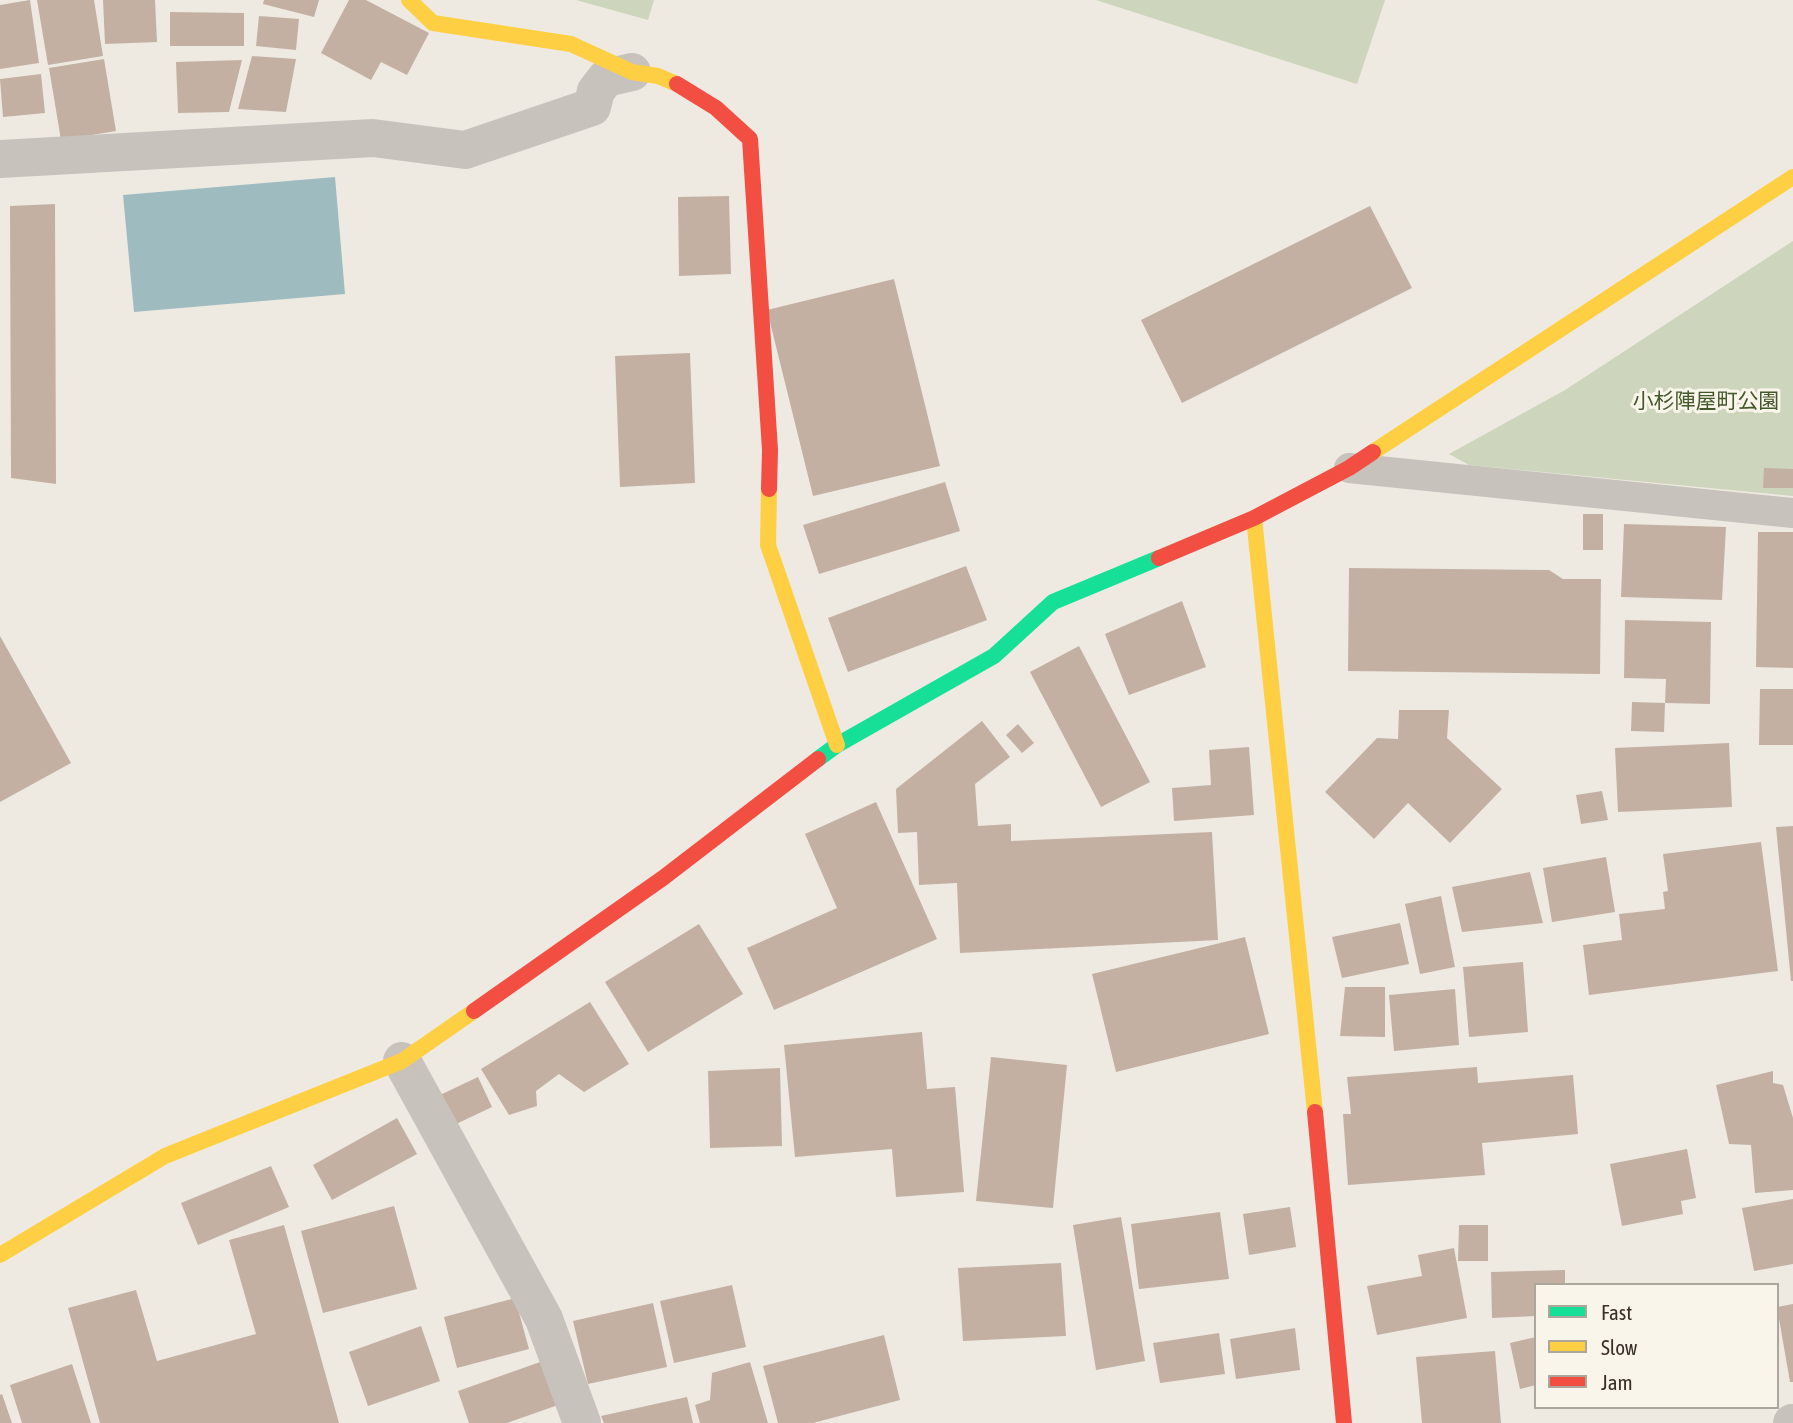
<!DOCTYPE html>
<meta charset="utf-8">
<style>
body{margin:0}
#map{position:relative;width:1793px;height:1423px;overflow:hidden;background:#eeeae2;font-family:"Asap Condensed",sans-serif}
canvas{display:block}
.legend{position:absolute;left:1534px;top:1283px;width:245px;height:126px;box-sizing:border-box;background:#faf5ea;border:2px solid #ada69d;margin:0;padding:9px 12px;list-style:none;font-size:21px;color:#392f29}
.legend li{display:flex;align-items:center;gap:14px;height:35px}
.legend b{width:35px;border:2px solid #ada69d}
</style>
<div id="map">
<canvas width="1793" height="1423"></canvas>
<ul class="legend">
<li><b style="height:9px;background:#16e098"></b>Fast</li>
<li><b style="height:9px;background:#ffcf43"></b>Slow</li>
<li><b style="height:9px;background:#f24e42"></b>Jam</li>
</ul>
</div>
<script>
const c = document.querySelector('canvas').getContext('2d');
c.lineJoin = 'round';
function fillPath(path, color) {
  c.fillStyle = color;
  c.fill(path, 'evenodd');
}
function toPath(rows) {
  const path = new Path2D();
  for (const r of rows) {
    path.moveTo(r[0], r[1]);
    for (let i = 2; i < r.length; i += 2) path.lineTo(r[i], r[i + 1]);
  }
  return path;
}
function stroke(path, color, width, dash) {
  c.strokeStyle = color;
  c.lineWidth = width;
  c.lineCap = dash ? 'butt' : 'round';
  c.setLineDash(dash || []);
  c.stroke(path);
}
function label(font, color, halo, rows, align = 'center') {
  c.font = font + ' "Asap Condensed","Noto Sans JP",sans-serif';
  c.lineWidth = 6;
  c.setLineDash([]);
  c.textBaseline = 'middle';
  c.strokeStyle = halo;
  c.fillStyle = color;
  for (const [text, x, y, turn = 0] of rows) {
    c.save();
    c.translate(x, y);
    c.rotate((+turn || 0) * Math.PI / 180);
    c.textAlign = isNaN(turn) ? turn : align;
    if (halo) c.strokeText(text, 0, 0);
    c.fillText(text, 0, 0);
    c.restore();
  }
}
fillPath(toPath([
 [576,0,654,0,648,20],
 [1096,0,1385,0,1357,84],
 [1793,241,1793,496,1469,465,1449,454,1565,390]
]), '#cdd5bc');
fillPath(toPath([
 [335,177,345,294,134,312,123,195]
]), '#9ebcc0');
fillPath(toPath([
 [30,0,39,63,0,69,0,5],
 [37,0,94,0,103,56,48,65],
 [103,0,155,0,157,42,105,44],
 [264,0,319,0,314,17,263,4],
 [349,0,366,0,429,33,407,75,381,62,371,80,321,53],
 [170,12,244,13,244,46,170,46],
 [259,16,299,19,296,50,256,46],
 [252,56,296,59,286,112,238,109],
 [104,59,116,131,61,140,49,68],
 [242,60,229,112,178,113,176,62],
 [41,74,45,113,3,117,0,79],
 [729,196,731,274,679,276,678,197],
 [55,204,56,484,11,478,10,206],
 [1370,206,1412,288,1182,403,1141,320],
 [894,279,940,466,813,496,767,310],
 [690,353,695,483,620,487,615,356],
 [1764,468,1793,469,1793,488,1763,488],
 [945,482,960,531,819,574,803,525],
 [1583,514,1603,514,1603,550,1583,550],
 [1624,524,1726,527,1722,600,1621,597],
 [1758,532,1793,532,1793,668,1756,667],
 [966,566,987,620,848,672,828,618],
 [1349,568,1549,570,1563,579,1601,579,1600,674,1348,671],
 [1182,601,1206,667,1129,695,1105,634],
 [1625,620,1711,622,1710,704,1665,703,1664,732,1631,731,1632,702,1665,703,1666,679,1624,678],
 [0,636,71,763,0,802],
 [1079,646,1150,782,1101,807,1030,672],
 [1760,689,1793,689,1793,745,1759,745],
 [1399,710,1449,710,1447,738,1502,789,1450,843,1408,803,1374,839,1325,792,1377,738,1398,739],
 [982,721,1010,757,975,784,978,826,1011,824,1011,841,1212,832,1218,940,960,953,957,883,919,885,917,832,898,833,896,789],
 [1018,724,1034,743,1022,753,1006,735],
 [1729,743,1732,807,1618,812,1615,748],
 [1249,747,1254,815,1174,821,1172,788,1211,785,1209,750],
 [1602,791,1608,820,1581,824,1576,795],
 [876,802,937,939,774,1010,747,948,837,908,805,834],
 [1793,826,1793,981,1791,981,1776,827],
 [1761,842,1778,971,1589,995,1583,945,1622,940,1619,914,1665,909,1663,892,1668,891,1663,854],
 [1606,857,1615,912,1552,922,1543,868],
 [1530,872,1543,923,1462,932,1452,887],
 [1441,896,1455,967,1420,974,1405,904],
 [1400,923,1409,964,1342,978,1332,937],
 [699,924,743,994,648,1052,605,982],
 [1245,937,1269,1034,1116,1072,1092,974],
 [1523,962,1528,1032,1469,1037,1463,967],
 [1345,987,1385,987,1385,1037,1340,1036],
 [1455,989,1459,1045,1394,1051,1389,995],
 [590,1002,629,1064,584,1092,559,1074,536,1091,537,1106,509,1115,481,1069],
 [922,1032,927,1089,955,1087,964,1192,896,1197,892,1149,795,1157,784,1045],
 [991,1057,1067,1065,1053,1208,976,1201],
 [1477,1067,1478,1083,1573,1075,1578,1134,1482,1143,1485,1175,1348,1185,1343,1114,1351,1114,1347,1077],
 [780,1068,782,1146,710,1148,708,1071],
 [1773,1071,1773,1083,1783,1085,1793,1118,1793,1190,1755,1193,1751,1145,1729,1144,1716,1085],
 [478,1077,492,1107,454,1125,440,1095],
 [397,1118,417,1154,332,1200,313,1165],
 [1687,1149,1696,1198,1681,1201,1683,1214,1622,1226,1610,1164],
 [271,1166,289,1207,198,1245,181,1203],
 [1793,1199,1793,1264,1754,1271,1742,1208],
 [394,1206,417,1289,323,1313,301,1231],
 [1290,1207,1296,1247,1249,1255,1243,1214],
 [1220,1212,1229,1279,1139,1289,1131,1224],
 [1121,1217,1145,1361,1096,1370,1073,1225],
 [284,1225,339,1423,100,1423,68,1308,136,1290,157,1361,256,1334,229,1240],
 [1459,1225,1488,1225,1488,1261,1458,1261],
 [1454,1248,1467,1318,1377,1335,1367,1286,1422,1276,1418,1255],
 [1061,1263,1066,1336,963,1341,958,1268],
 [1565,1270,1565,1285,1536,1285,1536,1316,1492,1318,1491,1272],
 [732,1285,746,1347,674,1363,660,1301],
 [515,1298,529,1349,457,1368,444,1317],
 [653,1303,667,1367,588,1384,573,1321],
 [1793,1304,1793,1382,1790,1382,1777,1307],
 [421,1326,440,1381,368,1406,349,1352],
 [1295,1328,1300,1370,1236,1379,1230,1339],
 [1219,1333,1225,1374,1160,1383,1153,1343],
 [884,1335,900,1400,813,1423,778,1423,763,1366],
 [1536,1337,1536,1385,1520,1389,1510,1343],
 [1495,1351,1501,1423,1422,1423,1416,1357],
 [543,1361,558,1405,507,1423,469,1423,458,1391],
 [750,1362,768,1423,700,1423,695,1405,710,1400,712,1373],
 [72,1364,91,1423,22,1423,10,1385],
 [2,1394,12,1423,0,1423,0,1395],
 [687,1397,693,1423,604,1423,601,1416]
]), '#c3b0a3');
stroke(toPath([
 [1349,468,1793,513]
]), '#c7c2bb', 30);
stroke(toPath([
 [0,159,373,138,465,150,592,107,596,91,606,78,632,72],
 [402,1061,544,1319,582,1423],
 [1792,1423,1793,1423]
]), '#c7c2bb', 38);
stroke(toPath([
 [818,759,837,745,994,656,1053,602,1159,558]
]), '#16e098', 16);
stroke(toPath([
 [409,0,433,23,571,44,632,72,658,76,677,84],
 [1373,452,1793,177],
 [769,489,768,545,837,745],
 [1254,518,1315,1112],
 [0,1255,165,1156,402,1061,474,1011]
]), '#ffcf43', 16);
stroke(toPath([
 [677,84,716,108,750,139,770,450,769,489],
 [1159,558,1254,518,1349,468,1373,452],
 [474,1011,663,878,818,759],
 [1315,1112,1344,1423]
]), '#f24e42', 16);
label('21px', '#43582b', '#faf5ea', [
 ["小杉陣屋町公園",1706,401]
]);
</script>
